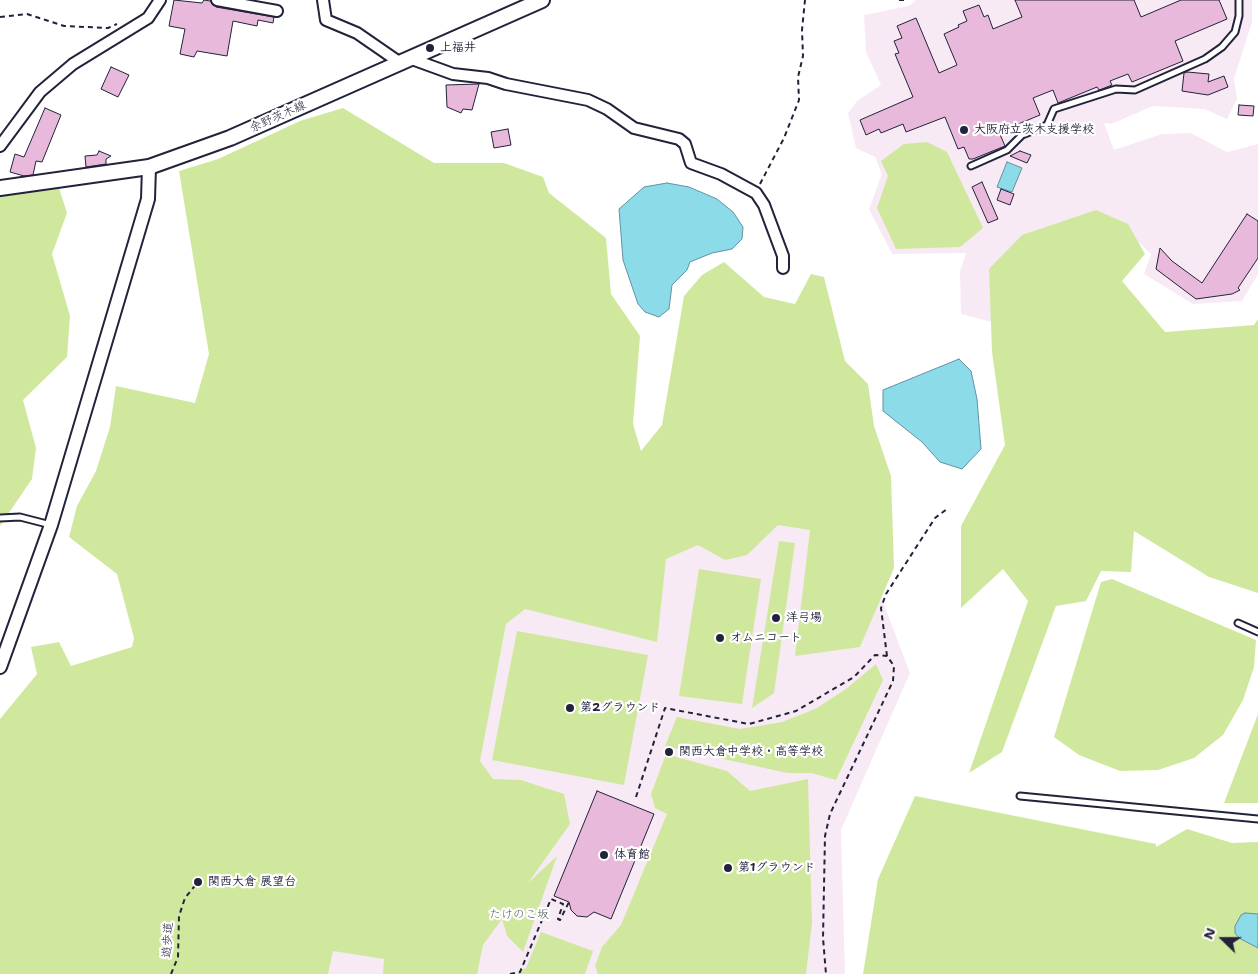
<!DOCTYPE html>
<meta charset="utf-8">
<style>
body{margin:0}
#map{position:relative;width:1258px;height:974px;overflow:hidden;background:#fff;font-family:"Shantell Sans",sans-serif}
canvas{display:block}
.north{position:absolute;left:1198px;top:914px;width:50px;height:50px;-webkit-text-stroke:4px #fff;paint-order:stroke;rotate:292deg;font-size:14px;font-weight:700;line-height:20px;text-align:center;color:#22223b}
.north::after{content:'';display:block;margin:auto;width:18px;height:22px;background:#22223b;clip-path:polygon(50% 0,100% 100%,50% 72%,0 100%)}
</style>
<div id="map">
<canvas width="1258" height="974"></canvas>
<div class="north">N</div>
</div>
<script>
const c = document.querySelector('canvas').getContext('2d');
c.lineJoin = 'round';
function fillPath(path, color) {
  c.fillStyle = color;
  c.fill(path, 'evenodd');
}
function toPath(rows) {
  const path = new Path2D();
  for (const r of rows) {
    path.moveTo(r[0], r[1]);
    for (let i = 2; i < r.length; i += 2) path.lineTo(r[i], r[i + 1]);
  }
  return path;
}
function stroke(path, color, width, dash) {
  c.strokeStyle = color;
  c.lineWidth = width;
  c.lineCap = dash ? 'butt' : 'round';
  c.setLineDash(dash || []);
  c.stroke(path);
}
function label(font, color, halo, rows, align = 'center') {
  c.font = font + ' "Shantell Sans","Klee One",sans-serif';
  c.lineWidth = 4.5;
  c.setLineDash([]);
  c.textBaseline = 'middle';
  c.strokeStyle = halo;
  c.fillStyle = color;
  for (const [text, x, y, turn = 0] of rows) {
    c.save();
    c.translate(x, y);
    c.rotate((+turn || 0) * Math.PI / 180);
    c.textAlign = isNaN(turn) ? turn : align;
    if (halo) c.strokeText(text, 0, 0);
    c.fillText(text, 0, 0);
    c.restore();
  }
}
fillPath(toPath([
 [916,0,1252,0,1252,22,1234,79,1237,99,1227,119,1204,109,1153,106,1111,124,1104,123,1114,150,1162,134,1191,133,1227,152,1258,144,1258,274,1242,301,1193,304,1144,274,1151,254,1125,229,996,323,961,314,960,271,966,253,892,254,869,209,882,174,875,157,856,148,848,113,857,101,881,85,866,52,864,15,909,6],
 [843,496,910,673,841,830,845,974,305,974,514,518]
]), '#f8eaf4');
fillPath(toPath([
 [343,108,434,163,504,163,543,177,549,193,606,238,611,294,640,336,633,424,641,451,662,425,684,296,702,275,724,262,764,297,795,304,811,274,824,277,845,361,868,384,874,426,891,476,894,568,860,647,795,656,810,530,778,525,747,555,725,560,698,545,666,559,657,642,525,609,506,624,480,761,493,779,521,780,564,794,570,824,528,883,557,856,523,952,507,936,502,919,483,945,477,974,383,974,384,959,333,951,328,974,0,974,0,719,37,674,31,647,59,642,71,666,132,647,134,638,117,574,69,537,77,506,96,471,110,427,116,386,195,403,209,354,179,171,218,159,300,121],
 [927,142,947,152,983,228,960,247,896,249,877,208,888,176,881,161,904,144],
 [59,188,67,213,52,254,70,316,67,357,23,400,36,448,32,479,0,526,0,194],
 [1096,210,1128,224,1145,254,1122,281,1165,332,1254,325,1258,319,1258,593,1209,577,1134,531,1131,572,1101,571,1086,601,1056,606,1002,752,969,773,1028,601,1003,569,961,608,961,526,1005,445,992,352,989,269,1022,235],
 [779,541,795,543,774,693,752,708],
 [699,569,761,579,742,704,679,696],
 [1112,579,1256,640,1254,667,1243,700,1223,735,1194,758,1158,770,1120,771,1079,755,1054,737,1101,582],
 [517,631,648,655,624,785,492,760],
 [876,664,883,680,836,780,811,773,787,773,665,746,677,717,740,729,782,722,815,709,846,689],
 [1258,714,1258,803,1224,803],
 [666,754,727,771,750,791,808,779,812,923,806,974,598,974,595,966,602,947,621,925,667,814,655,808,651,794],
 [915,796,1156,844,1156,847,1187,829,1232,843,1258,842,1258,921,1236,921,1258,939,1258,974,863,974,878,879],
 [541,932,593,951,585,974,516,974,526,968]
]), '#d0e89e');
const water = toPath([
 [1007,162,1022,168,1012,192,997,187,1007,162],
 [667,183,689,187,717,199,733,212,743,227,742,239,732,249,712,253,690,262,687,270,672,285,669,309,659,317,645,312,638,304,623,260,619,209,644,187,667,183],
 [959,359,971,371,977,399,981,449,962,469,940,462,922,442,883,411,883,390,959,359],
 [1245,913,1258,914,1258,948,1239,938,1235,933,1235,926,1241,915,1245,913]
]);
fillPath(water, '#8cdbe9');
stroke(water, '#6291a3', 1);
const building = toPath([
 [174,0,202,3,204,0,210,1,216,7,274,17,273,23,258,20,257,26,233,21,227,56,197,51,194,57,180,54,185,29,169,26,174,0],
 [1015,0,1134,0,1141,17,1181,0,1219,0,1227,19,1175,41,1183,61,1132,82,1128,74,1110,81,1112,85,1102,89,1099,90,1097,87,1058,103,1053,90,1033,98,1040,115,999,132,1005,146,973,159,969,159,964,147,958,149,945,117,906,132,903,124,881,133,879,129,866,135,860,120,913,97,895,54,899,53,894,41,902,38,897,26,916,18,939,73,957,65,944,34,959,27,958,25,967,21,963,11,979,5,984,17,988,15,993,29,1022,17,1015,0],
 [111,67,129,75,118,97,101,89,111,67],
 [1187,72,1209,74,1208,82,1224,76,1228,87,1208,95,1182,91,1184,73,1187,72],
 [479,84,472,110,463,109,461,113,447,107,446,85,479,84],
 [1239,105,1254,106,1253,116,1238,115,1239,105],
 [45,108,61,115,42,162,36,161,33,175,24,176,10,172,15,154,24,157,45,108],
 [508,129,511,145,494,148,491,132,508,129],
 [99,151,111,156,106,159,106,164,86,167,85,156,97,155,99,151],
 [1020,151,1031,155,1027,163,1010,156,1020,151],
 [982,182,998,219,988,223,972,187,982,182],
 [1001,189,1014,194,1010,205,997,200,1001,189],
 [1247,214,1258,221,1258,258,1238,288,1240,290,1232,294,1196,299,1156,269,1160,248,1172,261,1202,283,1247,214],
 [597,791,654,814,611,919,594,912,587,917,577,916,571,910,569,902,554,896,597,791]
]);
fillPath(building, '#e9b9db');
stroke(building, '#22223b', 1);
const service = toPath([
 [971,166,1007,150,1022,135,1047,125,1054,109,1116,89,1135,90,1205,59,1222,47,1235,32,1239,16,1239,0],
 [0,518,20,517,51,525],
 [1238,623,1258,632],
 [1020,796,1258,819]
]);
const minor = toPath([
 [217,0,277,11],
 [323,0,326,20,357,33,399,62],
 [409,58,453,74,488,78,506,84,588,100,607,109,634,128,679,139,685,144,691,163,721,174,756,193,764,205,783,256,783,268],
 [0,146,40,92,73,64,148,18,160,0]
]);
const tertiary = toPath([
 [0,667,51,525,148,199,149,167]
]);
const secondary = toPath([
 [0,188,149,167,230,138,542,0]
]);
stroke(service, '#22223b', 9);
stroke(minor, '#22223b', 14);
stroke(tertiary, '#22223b', 16);
stroke(secondary, '#22223b', 18);
stroke(toPath([
 [899,0,907,0],
 [0,17,27,14,64,26,108,28,117,24],
 [760,184,784,138,799,100,798,77,803,56,802,30,805,0],
 [887,656,881,608,886,594,935,518,947,509],
 [636,797,665,708,749,724,796,711,854,677,875,655,887,656,894,666,893,681,830,814,825,836,823,938,826,974],
 [171,974,178,957,179,916,185,898,198,882],
 [510,974,520,972,551,899,563,904,558,919,560,920,569,902]
]), '#22223b', 2, [5, 4]);
stroke(service, '#fff', 5);
stroke(minor, '#fff', 10);
stroke(tertiary, '#fff', 12);
stroke(secondary, '#fff', 14);
for (const [x, y, r, color] of [
 [430,48,5,"#22223b"],
 [964,130,5,"#22223b"],
 [776,618,5,"#22223b"],
 [720,638,5,"#22223b"],
 [570,708,5,"#22223b"],
 [669,752,5,"#22223b"],
 [604,855,5,"#22223b"],
 [728,868,5,"#22223b"],
 [198,882,5,"#22223b"]
]) {
  const dot = new Path2D();
  dot.arc(x, y, r, 0, 2 * Math.PI);
  c.fillStyle = color;
  c.fill(dot);
  stroke(dot, '#fff', 2);
}
label('bold 12px', '#22223b', '#fff', [
 ["上福井",440,48],
 ["大阪府立茨木支援学校",974,130],
 ["洋弓場",786,618],
 ["オムニコート",730,638],
 ["第2グラウンド",580,708],
 ["関西大倉中学校・高等学校",679,752],
 ["体育館",614,855],
 ["第1グラウンド",738,868],
 ["関西大倉 展望台",208,882]
], 'left');
label('12px', '#22223b', '#fff', [
 ["余野茨木線",278,117,-24],
 ["遊歩道",168,940,-86]
]);
label('12px', '#565d59', '#fff', [
 ["たけのこ坂",519,915]
]);
</script>
